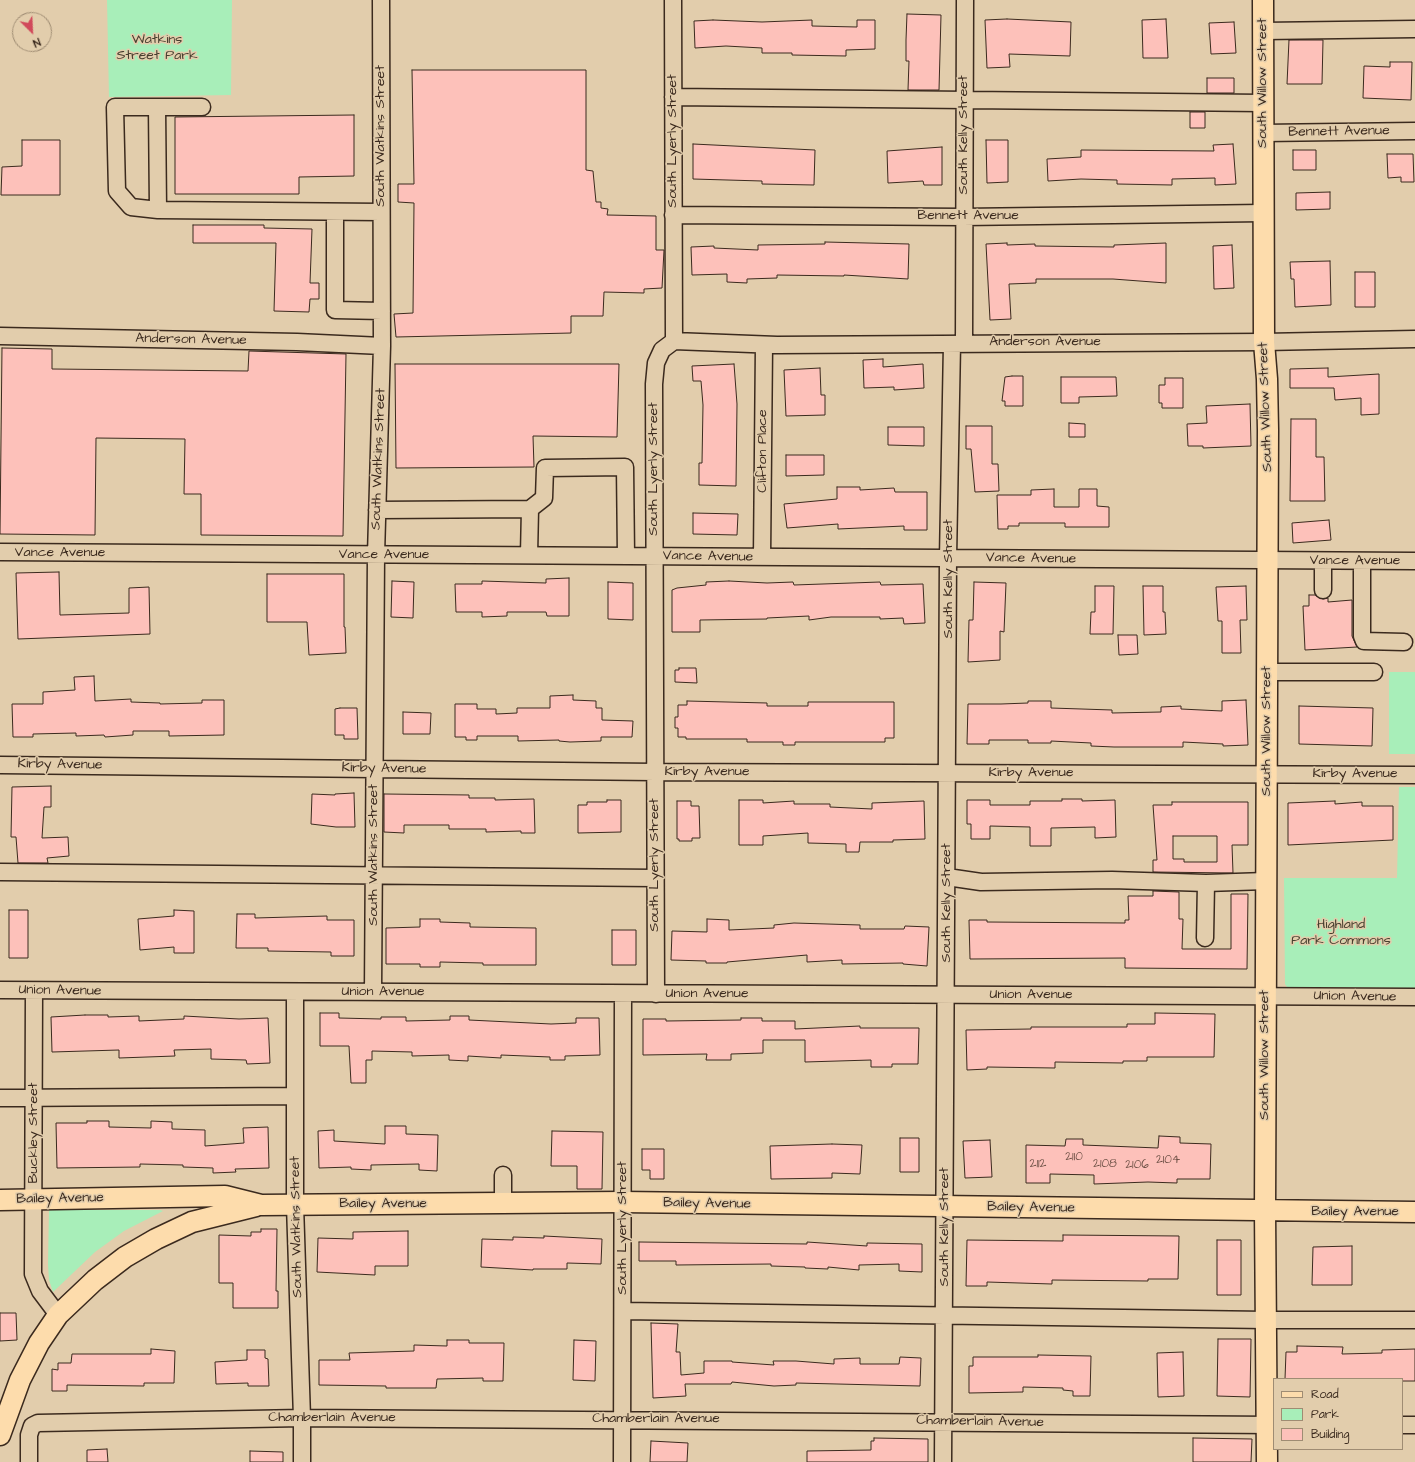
<!DOCTYPE html>
<style>
body{margin:0}
#map{position:relative;width:1415px;height:1462px;overflow:hidden;background:#e2cdac;font-family:"Architects Daughter",sans-serif}
canvas{display:block}
.legend{position:absolute;left:1273px;top:1378px;width:130px;height:72px;box-sizing:border-box;background:#e2cdac;border:1px solid #9f8c73;margin:0;padding:5px 7px;list-style:none;font-size:12px;color:#3b2a1e}
.legend li{display:flex;align-items:center;gap:8px;height:20px}
.legend b{width:20px;border:1px solid #9f8c73}
.north{position:absolute;left:12px;top:12px;width:40px;height:40px;box-sizing:border-box;background:#e2cdac;border:1px solid #9f8c73;border-radius:50%;rotate:156deg;font-size:11px;font-weight:700;line-height:16px;text-align:center;color:#3b2a1e}
.north::after{content:'';display:block;margin:auto;width:14px;height:18px;background:#d1495b;clip-path:polygon(50% 0,100% 100%,50% 72%,0 100%)}
</style>
<div id="map">
<canvas width="1415" height="1462"></canvas>
<ul class="legend">
<li><b style="height:5px;background:#fddcac"></b>Road</li>
<li><b style="height:11px;background:#a8eeb9"></b>Park</li>
<li><b style="height:11px;background:#fdc1ba"></b>Building</li>
</ul>
<div class="north">N</div>
</div>
<script>
const c = document.querySelector('canvas').getContext('2d');
c.lineJoin = 'round';
function fillPath(path, color) {
  c.fillStyle = color;
  c.fill(path, 'evenodd');
}
function toPath(rows) {
  const path = new Path2D();
  for (const r of rows) {
    path.moveTo(r[0], r[1]);
    for (let i = 2; i < r.length; i += 2) path.lineTo(r[i], r[i + 1]);
  }
  return path;
}
function stroke(path, color, width, dash) {
  c.strokeStyle = color;
  c.lineWidth = width;
  c.lineCap = dash ? 'butt' : 'round';
  c.setLineDash(dash || []);
  c.stroke(path);
}
function label(font, color, halo, rows, align = 'center') {
  c.font = font + ' "Architects Daughter",sans-serif';
  c.lineWidth = 3;
  c.setLineDash([]);
  c.textBaseline = 'middle';
  c.strokeStyle = halo;
  c.fillStyle = color;
  for (const [text, x, y, turn = 0] of rows) {
    c.save();
    c.translate(x, y);
    c.rotate((+turn || 0) * Math.PI / 180);
    c.textAlign = isNaN(turn) ? turn : align;
    if (halo) c.strokeText(text, 0, 0);
    c.fillText(text, 0, 0);
    c.restore();
  }
}
fillPath(toPath([
 [107,0,232,0,231,95,109,97],
 [1389,672,1415,672,1415,754,1389,754],
 [1399,787,1415,787,1415,988,1287,987,1285,984,1284,878,1397,878],
 [49,1210,160,1210,163,1211,124,1231,95,1252,53,1292,49,1280,48,1264]
]), '#a8eeb9');
const building = toPath([
 [907,14,941,15,939,90,908,90,909,61,906,61,906,40,907,14],
 [1007,19,1071,22,1070,56,1009,54,1010,67,987,68,985,20,1007,19],
 [1166,19,1168,58,1143,58,1142,20,1166,19],
 [713,20,762,22,812,20,812,26,857,27,857,20,875,20,875,49,846,50,846,56,792,55,792,53,762,53,762,48,726,46,695,48,694,21,713,20],
 [1234,22,1236,53,1211,54,1209,23,1234,22],
 [1289,40,1323,40,1322,84,1287,84,1289,40],
 [1390,62,1412,62,1411,100,1363,98,1364,66,1390,67,1390,62],
 [412,70,586,70,586,170,593,171,596,202,601,202,601,208,608,209,607,215,656,216,656,250,664,250,662,288,644,289,644,293,604,292,603,316,571,316,571,333,396,337,394,314,413,313,414,203,398,202,398,184,414,184,412,70],
 [1207,78,1234,78,1234,93,1207,93,1207,78],
 [1190,112,1205,112,1205,128,1190,128,1190,112],
 [354,115,354,176,299,177,299,194,175,194,175,117,354,115],
 [22,140,60,140,60,195,1,195,2,167,22,166,22,140],
 [986,140,1008,140,1008,182,987,183,986,140],
 [693,144,815,150,814,185,762,184,762,181,693,179,693,144],
 [1233,144,1236,184,1215,185,1215,178,1172,179,1172,185,1117,184,1117,180,1081,179,1048,181,1047,159,1081,157,1081,150,1214,151,1213,145,1233,144],
 [942,147,942,185,924,185,923,181,888,183,887,151,942,147],
 [1293,150,1316,150,1316,170,1293,170,1293,150],
 [1387,154,1413,154,1414,182,1401,182,1401,177,1388,178,1387,154],
 [1330,192,1330,209,1296,210,1296,193,1330,192],
 [193,225,264,225,264,228,312,229,310,283,319,283,319,299,310,299,309,312,274,311,276,243,193,243,193,225],
 [825,242,909,244,908,279,844,275,844,276,777,275,777,278,747,279,747,283,727,282,727,274,692,275,691,247,714,246,714,248,758,250,758,245,825,244,825,242],
 [1007,243,1007,245,1035,244,1035,246,1114,247,1114,245,1166,243,1166,283,1113,279,1036,279,1036,283,1009,284,1011,319,990,320,986,244,1007,243],
 [1232,245,1234,288,1214,289,1213,246,1232,245],
 [1330,261,1331,305,1295,307,1294,279,1291,279,1290,262,1330,261],
 [1355,272,1375,272,1375,307,1355,307,1355,272],
 [2,348,52,349,52,369,248,371,249,351,346,354,343,536,201,535,201,494,184,494,185,439,96,438,95,535,0,534,2,348],
 [883,359,883,367,923,364,924,388,894,390,894,387,864,388,863,360,883,359],
 [395,364,619,364,617,437,533,436,534,467,396,468,395,364],
 [734,364,737,404,736,486,699,485,699,463,702,463,703,405,701,381,693,381,692,366,734,364],
 [820,368,821,395,825,395,825,415,786,416,784,370,820,368],
 [1328,368,1328,377,1379,374,1379,414,1361,415,1361,398,1335,400,1334,388,1290,388,1290,369,1328,368],
 [1012,376,1023,376,1023,406,1005,406,1005,401,1002,401,1005,377,1012,376],
 [1061,377,1116,377,1117,396,1079,397,1079,403,1061,403,1061,377],
 [1165,378,1183,378,1183,408,1162,408,1162,403,1159,403,1159,385,1165,385,1165,378],
 [1250,404,1251,446,1203,448,1203,446,1188,446,1187,424,1207,423,1206,406,1250,404],
 [1291,419,1316,419,1316,457,1324,457,1325,501,1290,501,1291,419],
 [1069,423,1085,424,1085,437,1069,437,1069,423],
 [966,426,992,426,992,464,998,464,999,491,975,492,971,449,966,449,966,426],
 [888,427,924,427,924,446,888,445,888,427],
 [786,455,824,455,824,475,786,476,786,455],
 [837,487,860,487,860,490,894,488,895,492,927,492,927,530,904,530,904,526,838,529,838,524,787,528,784,504,837,499,837,487],
 [1054,489,1054,507,1079,507,1079,489,1097,489,1097,506,1109,507,1109,527,1065,527,1065,523,1019,523,1019,526,1008,526,1008,529,998,529,997,495,1031,495,1031,490,1054,489],
 [693,513,738,514,737,535,693,534,693,513],
 [1329,520,1331,540,1293,543,1292,523,1329,520],
 [59,572,60,615,129,613,129,588,149,587,150,634,18,639,16,573,59,572],
 [267,574,344,574,344,627,345,627,346,653,309,655,307,622,267,622,267,574],
 [569,578,569,616,547,616,546,612,507,612,507,616,482,617,482,612,456,612,455,584,482,584,482,581,546,583,546,579,569,578],
 [392,581,414,582,413,618,391,617,392,581],
 [729,581,767,583,793,582,794,585,880,582,881,585,923,584,925,623,904,624,903,618,880,619,880,617,831,617,809,620,809,616,767,618,767,619,700,620,700,632,672,632,672,590,677,588,706,585,706,582,729,581],
 [608,582,633,583,633,620,608,619,608,582],
 [974,582,1006,583,1004,632,1000,631,1000,660,968,662,969,620,973,620,974,582],
 [1095,586,1114,586,1113,634,1090,634,1091,612,1095,612,1095,586],
 [1143,586,1163,586,1163,612,1165,612,1166,634,1144,635,1143,586],
 [1246,586,1247,620,1240,620,1241,653,1222,653,1222,621,1218,621,1216,587,1246,586],
 [1309,595,1315,595,1323,599,1328,598,1328,602,1352,600,1352,636,1357,647,1305,650,1303,606,1309,606,1309,595],
 [1118,635,1137,635,1138,654,1119,655,1118,635],
 [679,668,696,668,697,683,675,682,675,670,679,670,679,668],
 [94,676,95,701,131,699,131,702,160,703,160,704,202,703,202,700,224,700,224,735,169,736,169,731,133,731,133,735,105,737,104,735,76,736,76,733,33,734,33,737,13,737,12,704,43,704,43,692,75,690,74,677,94,676],
 [573,695,573,700,596,701,596,708,602,708,602,720,633,721,632,737,601,737,601,741,570,742,559,741,559,740,518,741,518,736,477,736,477,740,466,740,466,737,455,737,455,704,477,704,477,709,496,709,496,714,517,713,517,708,550,708,550,696,573,695],
 [1246,700,1248,745,1223,746,1223,744,1183,742,1183,747,1114,747,1091,746,1091,743,1051,741,1051,743,1028,743,1028,740,989,740,989,744,967,744,968,704,1001,704,1028,703,1028,701,1051,701,1051,708,1112,710,1112,713,1161,712,1161,707,1181,706,1181,709,1222,711,1222,701,1246,700],
 [687,701,767,703,767,706,808,706,808,702,894,702,894,738,885,738,885,742,795,742,795,745,783,745,783,742,747,742,747,739,686,739,686,737,678,737,678,728,675,728,675,717,678,717,678,705,687,705,687,701],
 [1299,706,1373,708,1372,746,1299,744,1299,706],
 [340,708,357,708,358,739,344,739,344,735,335,735,335,709,340,708],
 [403,712,431,713,430,734,403,734,403,712],
 [51,786,51,807,44,807,42,838,68,837,69,856,47,858,48,863,18,863,16,837,11,837,12,787,51,786],
 [354,793,355,827,336,827,311,824,312,794,335,795,335,794,354,793],
 [384,794,469,795,469,798,495,798,495,800,534,799,535,833,521,833,521,831,486,832,486,829,449,829,449,825,404,825,404,833,384,832,384,794],
 [1062,799,1082,799,1082,801,1115,800,1116,837,1095,838,1095,827,1051,828,1051,846,1030,846,1030,827,990,826,990,839,971,839,971,824,967,824,967,800,990,800,990,805,1030,805,1030,801,1062,801,1062,799],
 [607,800,621,800,621,832,578,833,578,805,587,805,587,802,607,802,607,800],
 [739,800,763,800,763,803,794,801,794,804,830,804,830,807,872,809,872,803,924,801,925,839,893,840,893,842,860,842,859,852,846,852,846,844,808,843,808,833,763,836,763,845,739,845,739,800],
 [677,801,691,801,691,806,699,806,700,838,692,838,692,841,679,841,679,839,677,839,677,801],
 [1335,801,1335,804,1362,802,1362,806,1393,806,1393,840,1288,845,1288,803,1335,801],
 [1172,802,1248,802,1248,845,1232,845,1233,873,1153,872,1153,860,1157,860,1153,805,1172,805,1172,802],
 [1173,836,1217,836,1217,862,1184,862,1184,859,1173,859,1173,836],
 [1153,891,1179,892,1179,919,1183,919,1182,949,1231,949,1231,894,1248,894,1247,969,1125,968,1125,958,970,959,969,920,987,920,987,922,1125,923,1125,920,1129,920,1128,896,1153,896,1153,891],
 [9,910,28,910,28,958,9,958,9,910],
 [174,910,194,911,194,953,174,953,174,947,140,950,138,919,174,916,174,910],
 [237,914,255,914,255,918,327,916,327,920,354,920,354,956,331,956,331,952,268,951,268,948,236,948,237,914],
 [420,919,440,919,440,922,470,923,470,927,536,928,536,965,483,965,483,963,440,962,440,967,420,967,420,964,386,964,386,928,420,927,420,919],
 [707,919,729,920,729,930,774,928,774,925,794,923,860,925,860,929,904,929,905,926,929,927,927,966,903,964,903,963,842,964,842,960,807,962,807,955,727,962,727,963,706,963,706,961,671,960,672,931,707,932,707,919],
 [612,930,636,930,636,965,612,965,612,930],
 [320,1013,339,1013,339,1018,381,1019,381,1017,406,1017,406,1021,450,1020,450,1016,469,1016,469,1020,551,1024,576,1023,576,1018,599,1018,600,1055,565,1056,565,1060,550,1060,550,1057,501,1055,501,1058,468,1056,468,1061,449,1060,449,1055,412,1056,412,1052,372,1051,372,1060,366,1060,366,1083,351,1083,349,1046,320,1046,320,1013],
 [1155,1013,1215,1014,1214,1057,1147,1057,1147,1061,1123,1061,1123,1063,1055,1062,1055,1068,987,1067,987,1069,967,1070,966,1030,1031,1029,1031,1027,1127,1027,1127,1024,1155,1024,1155,1013],
 [85,1015,108,1015,108,1017,139,1016,139,1021,184,1019,184,1016,239,1019,268,1018,270,1063,247,1064,246,1060,211,1059,211,1049,174,1050,175,1056,119,1058,119,1050,52,1052,51,1017,85,1015],
 [741,1018,762,1018,762,1021,795,1021,795,1029,860,1026,860,1028,919,1028,918,1064,892,1064,892,1067,871,1067,871,1060,805,1062,805,1040,763,1040,763,1053,731,1054,731,1060,706,1060,707,1054,643,1055,643,1019,666,1019,666,1021,741,1020,741,1018],
 [87,1121,109,1121,109,1127,151,1128,151,1121,172,1122,172,1129,205,1130,205,1146,244,1143,243,1128,268,1127,269,1168,235,1169,236,1172,213,1173,213,1168,183,1167,183,1165,140,1164,140,1167,57,1168,56,1123,87,1123,87,1121],
 [385,1126,406,1126,406,1134,438,1135,437,1171,419,1170,419,1164,371,1165,371,1170,351,1169,351,1167,319,1168,318,1131,334,1130,334,1141,385,1144,385,1126],
 [552,1131,603,1132,602,1189,577,1189,577,1166,551,1166,552,1131],
 [1159,1136,1180,1137,1180,1143,1211,1144,1210,1179,1177,1179,1177,1183,1148,1182,1094,1184,1094,1175,1050,1174,1050,1183,1026,1183,1026,1145,1065,1146,1066,1139,1083,1139,1083,1145,1158,1148,1159,1136],
 [900,1138,919,1138,919,1172,900,1172,900,1138],
 [990,1140,992,1177,965,1178,963,1141,990,1140],
 [832,1144,862,1145,860,1174,832,1173,832,1178,771,1179,770,1146,832,1144],
 [642,1149,664,1149,664,1179,650,1179,650,1170,642,1170,642,1149],
 [261,1229,277,1229,276,1291,278,1291,278,1308,233,1308,233,1283,219,1283,219,1235,251,1236,251,1232,261,1232,261,1229],
 [408,1231,408,1266,375,1266,375,1275,317,1272,318,1238,353,1239,353,1232,408,1231],
 [1063,1235,1179,1236,1178,1279,1148,1279,1148,1281,1052,1280,1052,1284,987,1282,987,1286,966,1286,967,1240,1063,1241,1063,1235],
 [544,1236,602,1239,601,1264,567,1263,567,1269,533,1269,533,1270,481,1267,482,1239,513,1240,513,1237,544,1238,544,1236],
 [1217,1240,1241,1240,1241,1295,1217,1295,1217,1240],
 [639,1242,807,1244,807,1242,867,1246,867,1243,922,1244,922,1272,899,1271,899,1264,859,1265,859,1270,828,1267,828,1269,805,1268,805,1267,771,1266,771,1264,676,1265,676,1261,639,1261,639,1242],
 [1352,1246,1352,1285,1312,1285,1313,1247,1352,1246],
 [0,1313,16,1313,17,1340,0,1341,0,1313],
 [651,1323,678,1324,676,1352,680,1352,681,1375,704,1373,704,1361,732,1361,732,1362,774,1365,773,1361,796,1361,834,1364,834,1359,860,1358,860,1364,899,1364,900,1357,921,1358,920,1386,796,1383,796,1385,774,1386,732,1382,731,1384,685,1384,686,1396,653,1398,651,1323],
 [1218,1339,1251,1339,1250,1397,1217,1396,1218,1339],
 [447,1340,469,1340,469,1343,504,1343,503,1381,483,1381,483,1378,437,1379,436,1388,386,1388,386,1386,319,1385,319,1360,350,1360,349,1353,414,1351,414,1345,447,1346,447,1340],
 [574,1340,596,1341,595,1381,573,1380,574,1340],
 [1297,1346,1343,1347,1342,1354,1382,1353,1382,1350,1415,1349,1415,1381,1402,1381,1402,1379,1285,1379,1286,1352,1297,1352,1297,1346],
 [151,1349,175,1351,174,1383,144,1383,144,1386,67,1385,67,1391,52,1391,52,1369,58,1370,58,1363,71,1363,72,1354,151,1354,151,1349],
 [247,1350,265,1350,265,1358,268,1359,269,1386,248,1386,248,1383,216,1384,215,1362,247,1360,247,1350],
 [1183,1352,1184,1396,1158,1397,1157,1353,1183,1352],
 [1038,1355,1091,1356,1090,1396,1073,1396,1073,1391,1063,1390,1063,1388,1023,1387,1023,1392,969,1393,969,1366,973,1366,973,1357,1038,1357,1038,1355],
 [874,1438,928,1439,928,1462,807,1462,807,1451,871,1450,871,1441,874,1441,874,1438],
 [1193,1438,1252,1439,1251,1462,1193,1462,1193,1438],
 [651,1441,688,1443,687,1462,650,1462,651,1441],
 [107,1449,108,1462,87,1462,87,1450,107,1449],
 [250,1451,283,1452,283,1462,250,1462,250,1451]
]);
fillPath(building, '#fdc1ba');
stroke(building, '#3b2a1e', 1);
const minor = toPath([
 [1263,31,1415,29],
 [673,97,1263,103],
 [157,107,158,210],
 [202,107,115,107,117,191,131,207,158,210,381,212],
 [1263,133,1415,131],
 [335,212,335,310,382,311],
 [673,215,963,217,1263,213],
 [0,336,297,342,382,346],
 [674,341,777,345,1264,342,1415,339],
 [964,343,965,0],
 [530,509,544,498,545,468,625,467,626,556],
 [377,510,530,509,529,555],
 [0,552,1415,561],
 [762,557,764,345],
 [1323,561,1323,590],
 [1362,561,1362,636,1364,641,1404,642],
 [1268,672,1374,672],
 [0,765,655,772,1415,775],
 [0,872,655,878],
 [947,877,981,882,1112,880,1206,883,1266,881],
 [1205,938,1206,883],
 [0,990,1415,997],
 [34,991,33,1274,40,1291,58,1315],
 [373,991,376,555,382,346,381,0],
 [295,992,295,1205,302,1418,302,1462],
 [656,994,654,384,656,363,662,350,674,341,673,0],
 [0,1098,295,1096],
 [503,1203,503,1175],
 [623,1311,1266,1320,1415,1320],
 [1402,1425,1415,1425],
 [29,1462,29,1435,32,1426,38,1423,302,1418,1274,1425],
 [622,1462,623,994],
 [943,1462,948,558,952,344]
]);
const major = toPath([
 [1263,0,1264,342,1267,379,1268,430,1265,1211,1267,1462],
 [0,1200,225,1196,261,1205,622,1202,1415,1212],
 [0,1435,20,1380,39,1343,58,1315,95,1280,125,1257,156,1239,192,1222,256,1206]
]);
stroke(minor, '#3b2a1e', 19);
stroke(major, '#3b2a1e', 23);
stroke(minor, '#e2cdac', 16);
stroke(major, '#fddcac', 20);
label('12px', '#6c5045', null, [
 ["2110",1074,1157],
 ["2104",1168,1160],
 ["2112",1038,1164],
 ["2108",1105,1164],
 ["2106",1137,1165]
]);
label('14px', '#463e2e', '#e2cdac', [
 ["Watkins",157,40],
 ["Street Park",157,56],
 ["Highland",1341,925],
 ["Park Commons",1341,941]
]);
label('14px', '#3b2a1e', '#e2cdac', [
 ["South Willow Street",1263,83,-90],
 ["Bennett Avenue",1339,132,-1],
 ["South Kelly Street",964,135,-90],
 ["South Watkins Street",381,136,-90],
 ["South Lyerly Street",673,141,-90],
 ["Bennett Avenue",968,216],
 ["Anderson Avenue",191,340,1],
 ["Anderson Avenue",1045,342],
 ["South Willow Street",1266,407,-92],
 ["Clifton Place",763,451,-90],
 ["South Watkins Street",379,459,-88],
 ["South Lyerly Street",654,469,-90],
 ["Vance Avenue",60,553],
 ["Vance Avenue",384,555],
 ["Vance Avenue",708,557,1],
 ["Vance Avenue",1031,559,1],
 ["Vance Avenue",1355,561],
 ["South Kelly Street",949,579,-90],
 ["South Willow Street",1267,731,-90],
 ["Kirby Avenue",60,765,1],
 ["Kirby Avenue",384,769,1],
 ["Kirby Avenue",707,772],
 ["Kirby Avenue",1031,773],
 ["Kirby Avenue",1355,774],
 ["South Watkins Street",374,855,-90],
 ["South Lyerly Street",655,865,-90],
 ["South Kelly Street",947,903,-90],
 ["Union Avenue",60,991,1],
 ["Union Avenue",383,992],
 ["Union Avenue",707,994],
 ["Union Avenue",1031,995],
 ["Union Avenue",1355,997,1],
 ["South Willow Street",1265,1055,-90],
 ["Buckley Street",34,1133,-90],
 ["Bailey Avenue",60,1199,-1],
 ["Bailey Avenue",383,1204],
 ["Bailey Avenue",707,1204,1],
 ["Bailey Avenue",1031,1208,1],
 ["Bailey Avenue",1355,1212],
 ["South Watkins Street",297,1227,-91],
 ["South Kelly Street",945,1227,-90],
 ["South Lyerly Street",623,1228,-90],
 ["Chamberlain Avenue",332,1418],
 ["Chamberlain Avenue",656,1419],
 ["Chamberlain Avenue",980,1422,1]
]);
</script>
